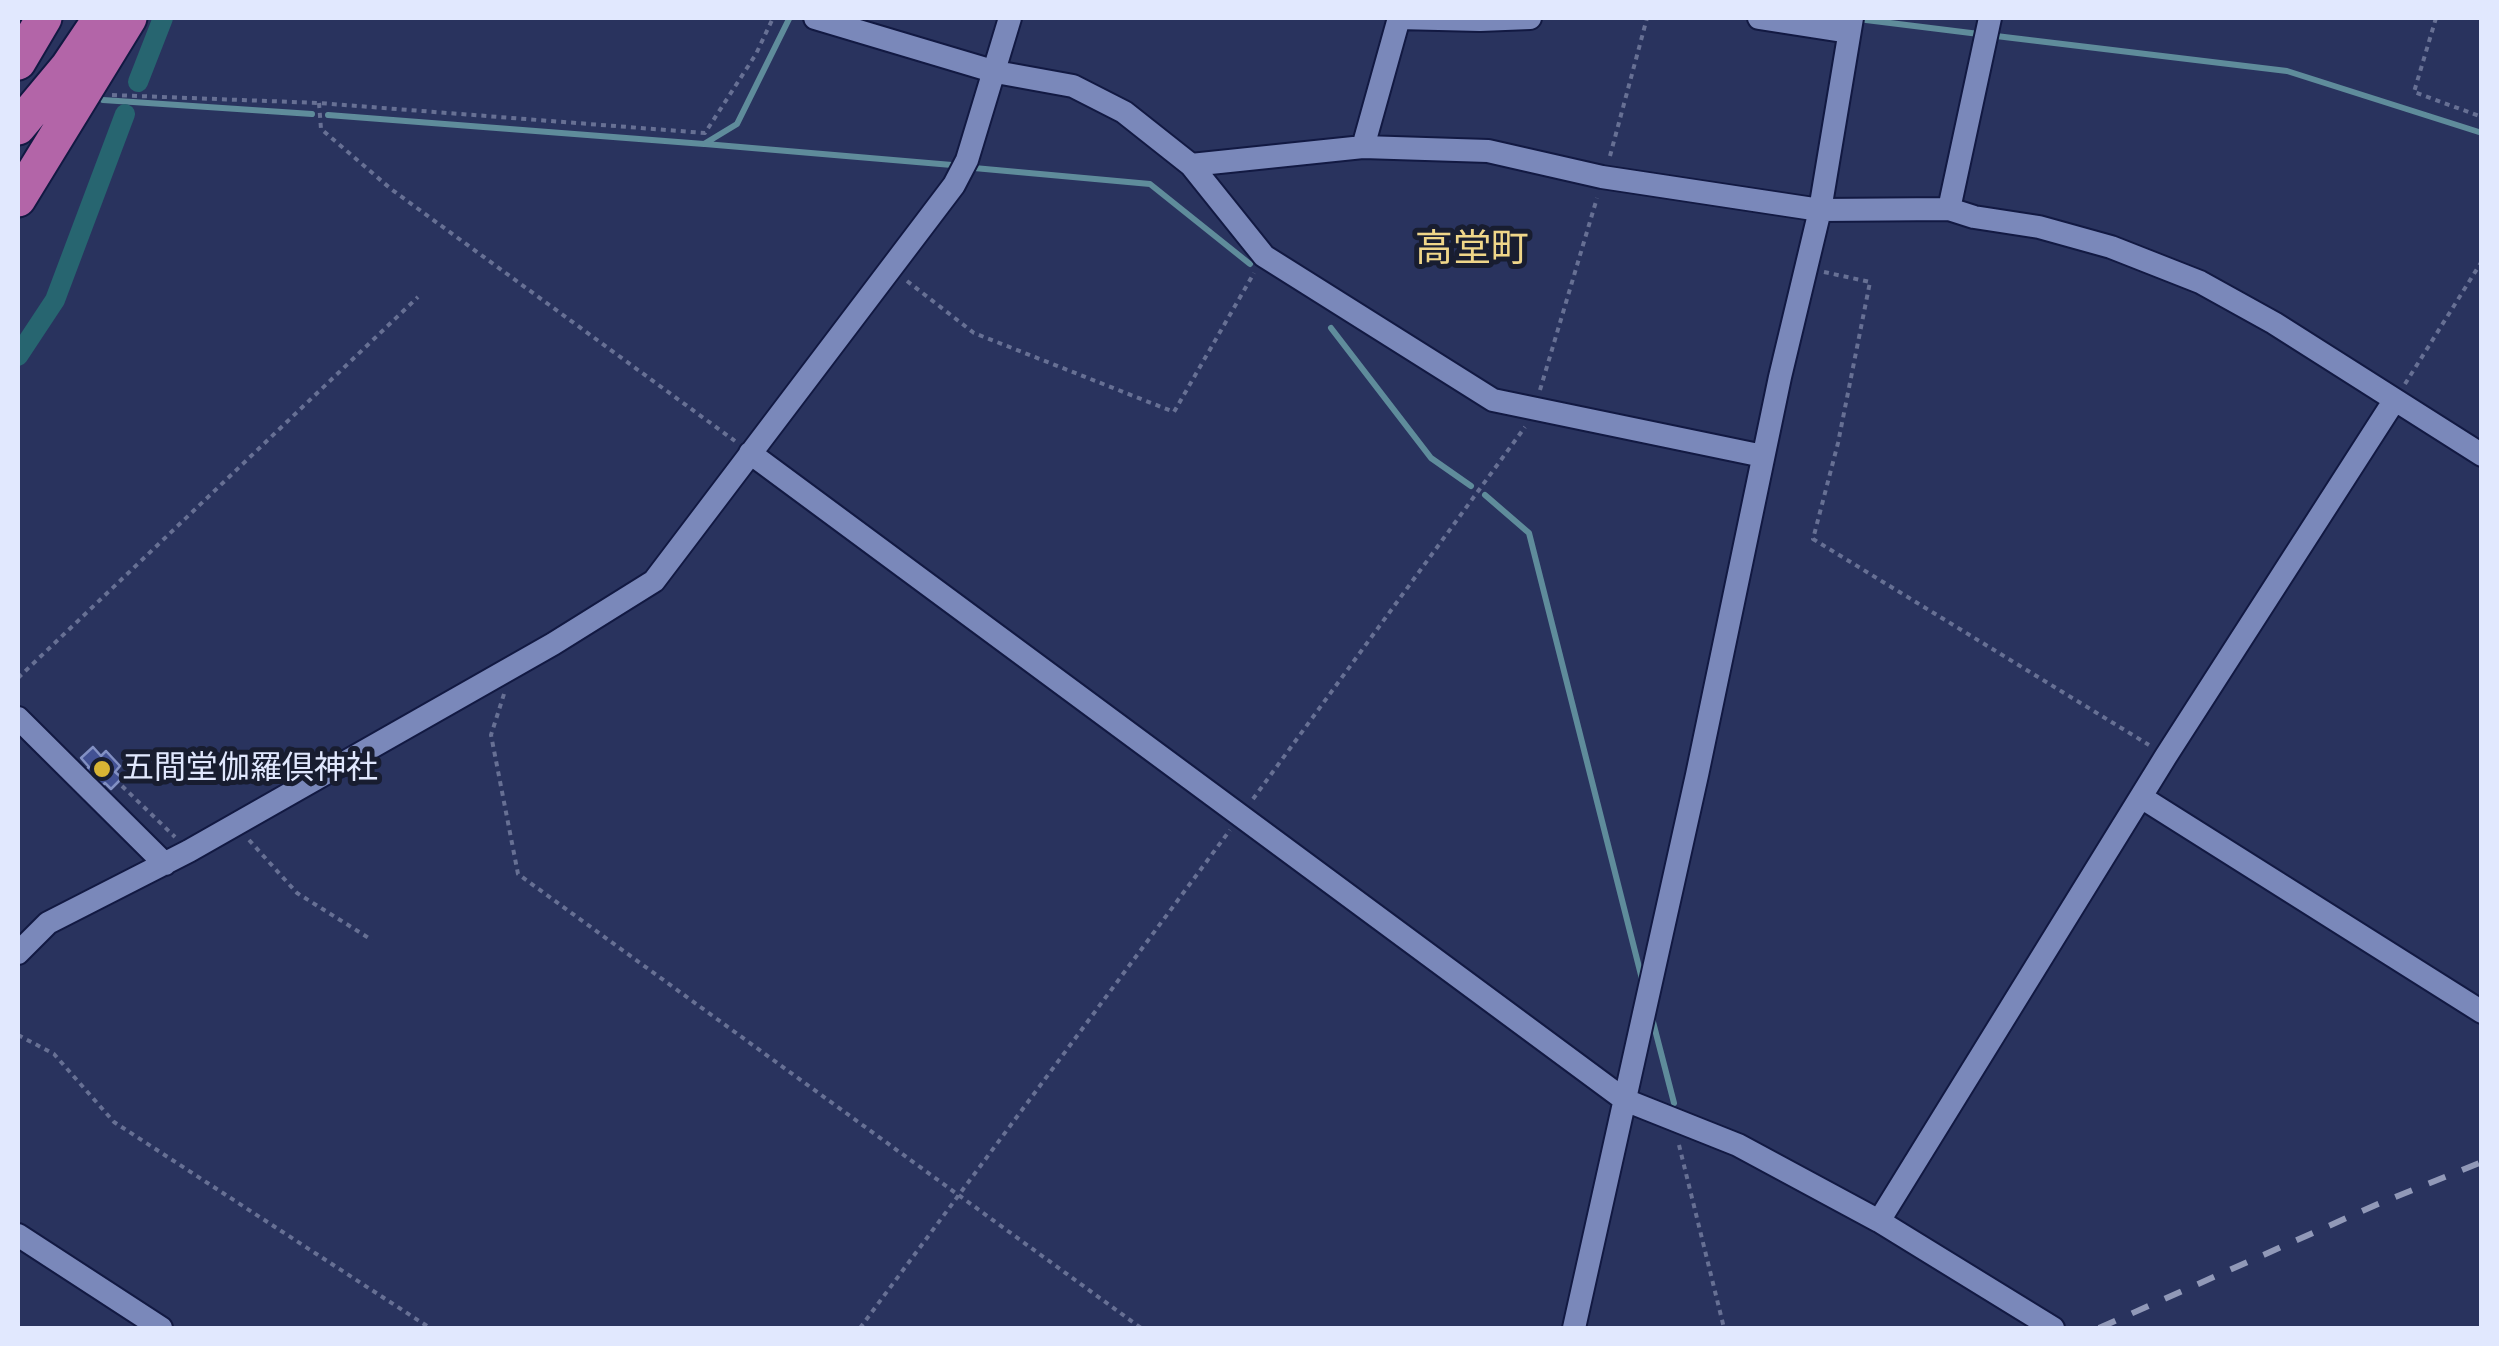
<!DOCTYPE html>
<meta charset="utf-8">
<style>
body{margin:0}
#map{position:relative;width:2499px;height:1346px;overflow:hidden;background:#29335e;font-family:"Libre Baskerville",serif}
canvas{display:block}
.frame{position:absolute;inset:0;border:20px solid #e1e8fe;pointer-events:none}
</style>
<div id="map">
<canvas width="2499" height="1346"></canvas>
<div class="frame"></div>
</div>
<script>
const c = document.querySelector('canvas').getContext('2d');
c.lineJoin = 'round';
function toPath(rows) {
  const path = new Path2D();
  for (const r of rows) {
    path.moveTo(r[0], r[1]);
    for (let i = 2; i < r.length; i += 2) path.lineTo(r[i], r[i + 1]);
  }
  return path;
}
function stroke(path, color, width, dash) {
  c.strokeStyle = color;
  c.lineWidth = width;
  c.lineCap = dash ? 'butt' : 'round';
  c.setLineDash(dash || []);
  c.stroke(path);
}
function fillPath(path, color) {
  c.fillStyle = color;
  c.fill(path, 'evenodd');
}
function label(font, color, halo, rows, align = 'center') {
  c.font = font + ' "Libre Baskerville","Noto Sans JP",serif';
  c.lineWidth = 10;
  c.setLineDash([]);
  c.textBaseline = 'middle';
  c.strokeStyle = halo;
  c.fillStyle = color;
  for (const [text, x, y, turn = 0] of rows) {
    c.save();
    c.translate(x, y);
    c.rotate((+turn || 0) * Math.PI / 180);
    c.textAlign = isNaN(turn) ? turn : align;
    if (halo) c.strokeText(text, 0, 0);
    c.fillText(text, 0, 0);
    c.restore();
  }
}
stroke(toPath([
 [1832,18,1838,18],
 [1866,20,1979,34],
 [1996,36,2287,71,2482,133],
 [103,100,312,114],
 [328,115,704,144,737,124,789,19],
 [705,144,952,165],
 [974,168,1150,184,1250,264],
 [1331,328,1431,458,1471,486],
 [1485,495,1529,533,1642,979],
 [1652,1018,1674,1103]
]), '#5f8c9b', 6);
stroke(toPath([
 [138,82,163,18],
 [18,356,55,300,125,114]
]), '#276570', 20);
const building = toPath([
 [93,747,101,756,106,751,120,766,115,772,122,778,111,789,105,783,100,788,84,772,89,767,81,758,93,747]
]);
fillPath(building, '#425193');
stroke(building, '#8290c3', 2.5);
const minor = toPath([
 [815,18,996,72,1073,86,1124,112,1191,165,1264,256,1493,400,1763,456],
 [1398,18,1480,20,1530,18],
 [1759,18,1849,32],
 [1363,147,1399,18],
 [1191,165,1363,147,1488,151,1602,177,1820,210,1949,209,1974,217,2039,227,2111,247,2200,282,2274,323,2482,455],
 [1949,209,1990,18],
 [750,453,1625,1100,1738,1145,1879,1221,2053,1328],
 [18,718,165,864],
 [2141,797,2482,1012],
 [18,953,48,923,189,851,553,644,654,581,954,185,967,160,1010,18],
 [1879,1221,2166,756,2394,401],
 [18,1235,161,1328],
 [1574,1328,1697,775,1780,377,1820,210,1852,18]
]);
const highway = toPath([
 [18,62,44,18],
 [18,127,68,67,101,18],
 [18,199,129,18]
]);
stroke(minor, '#121942', 26);
stroke(highway, '#121942', 39);
stroke(toPath([
 [2436,18,2414,92,2482,117],
 [112,95,319,103,705,133,756,54,773,18],
 [319,103,321,129,391,189,735,441],
 [1610,156,1647,18],
 [1824,272,1870,282,1838,443,1813,539,2149,745],
 [907,281,974,333,1174,412,1254,273],
 [2405,384,2482,261],
 [1540,390,1597,198],
 [18,678,418,297],
 [504,694,491,735,518,874,1141,1328],
 [122,786,175,837],
 [1253,799,1525,427],
 [249,840,297,893,372,940],
 [18,1035,54,1054,114,1122,430,1328],
 [1679,1145,1724,1328],
 [860,1328,1230,830]
]), '#677094', 4, [5, 5]);
stroke(minor, '#7a88ba', 22);
stroke(highway, '#b365a8', 35);
stroke(toPath([
 [2099,1328,2378,1204,2482,1162]
]), '#9199b8', 6, [18, 18]);
for (const [x, y, r, color] of [
 [102,769,10,"#d8b434"]
]) {
  const dot = new Path2D();
  dot.arc(x, y, r, 0, 2 * Math.PI);
  c.fillStyle = color;
  c.fill(dot);
  stroke(dot, '#181d30', 4);
}
label('32px', '#e1e8fe', '#181d30', [
 ["五間堂伽羅倶神社",122,769]
], 'left');
label('38px', '#efd689', '#181d30', [
 ["高堂町",1472,250]
]);
</script>
